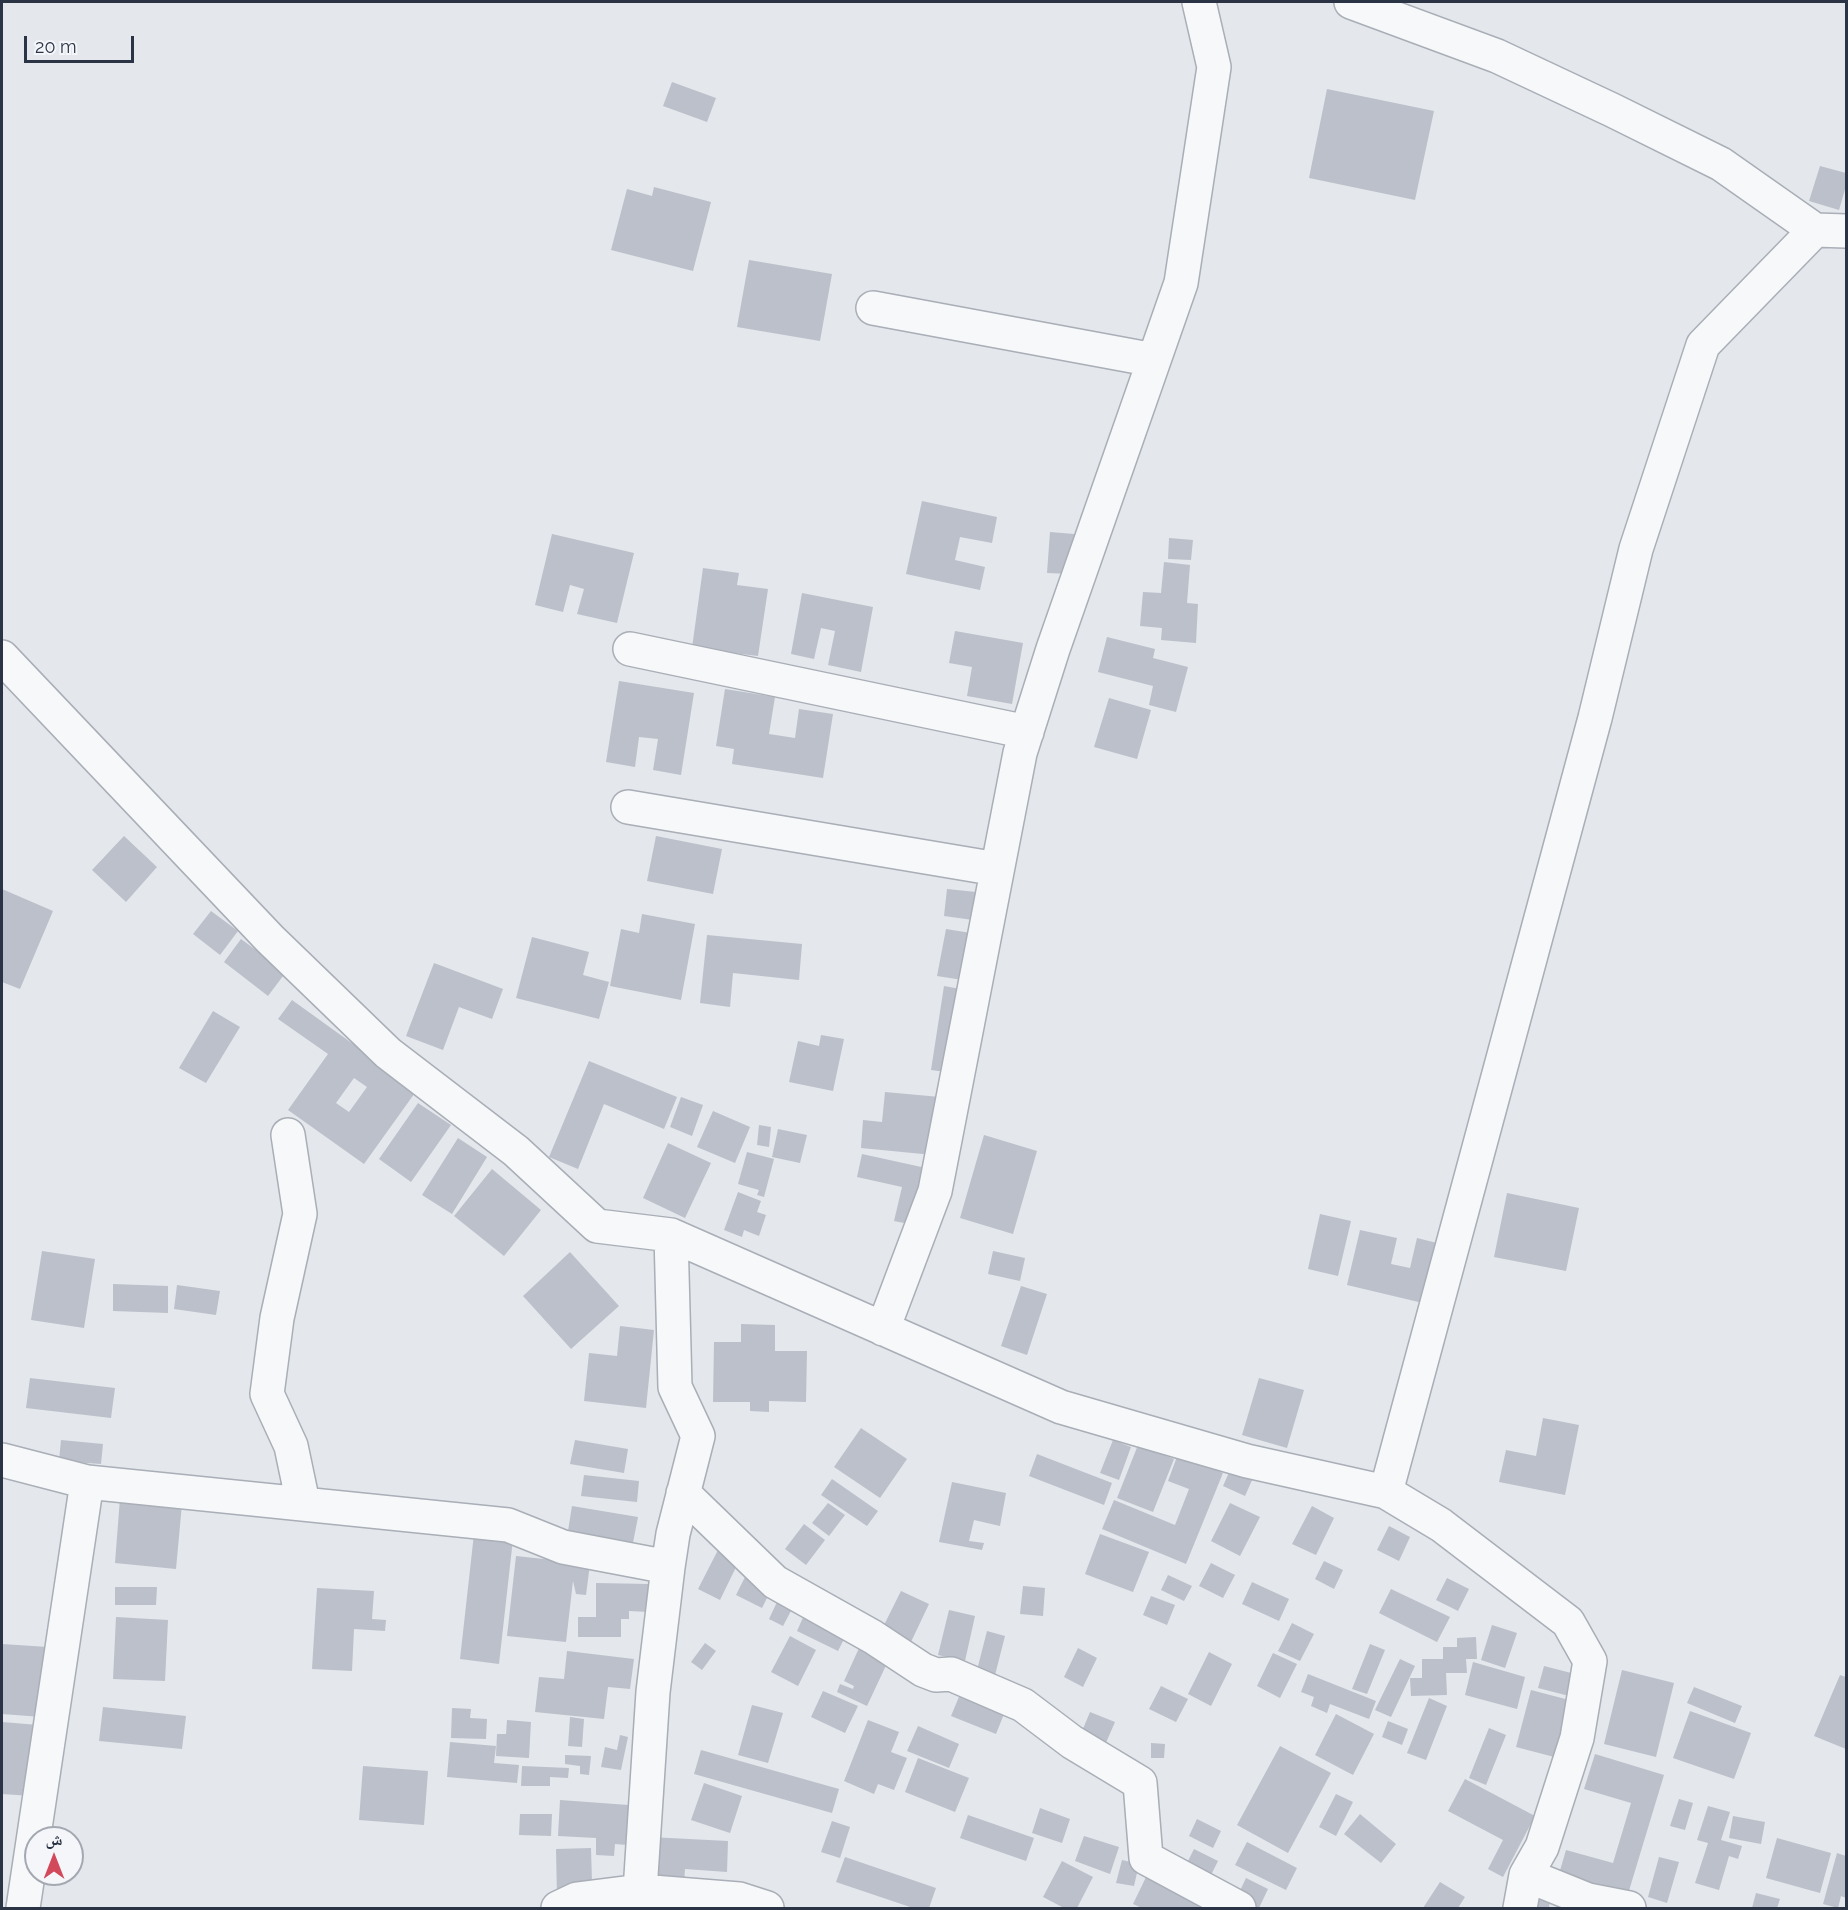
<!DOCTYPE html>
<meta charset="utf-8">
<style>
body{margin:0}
#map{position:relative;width:1848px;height:1910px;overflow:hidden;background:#e4e7ec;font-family:Raleway,"Noto Naskh Arabic",sans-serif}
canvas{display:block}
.frame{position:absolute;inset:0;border:3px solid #2b3445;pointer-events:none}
.north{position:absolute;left:24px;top:1826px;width:60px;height:60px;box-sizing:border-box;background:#f4f6f9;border:2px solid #a4a8b1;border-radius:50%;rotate:0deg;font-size:16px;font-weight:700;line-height:24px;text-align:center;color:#2b3445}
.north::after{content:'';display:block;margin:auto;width:21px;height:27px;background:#d1495b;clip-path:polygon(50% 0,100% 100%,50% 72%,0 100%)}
.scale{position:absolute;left:24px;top:36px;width:110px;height:27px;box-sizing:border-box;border:3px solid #2b3445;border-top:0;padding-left:8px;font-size:18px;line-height:21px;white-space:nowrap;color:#2b3445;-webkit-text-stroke:4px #f4f6f9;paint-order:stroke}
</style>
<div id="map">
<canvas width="1848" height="1910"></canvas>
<div class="frame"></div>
<div class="north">ش</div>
<div class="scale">20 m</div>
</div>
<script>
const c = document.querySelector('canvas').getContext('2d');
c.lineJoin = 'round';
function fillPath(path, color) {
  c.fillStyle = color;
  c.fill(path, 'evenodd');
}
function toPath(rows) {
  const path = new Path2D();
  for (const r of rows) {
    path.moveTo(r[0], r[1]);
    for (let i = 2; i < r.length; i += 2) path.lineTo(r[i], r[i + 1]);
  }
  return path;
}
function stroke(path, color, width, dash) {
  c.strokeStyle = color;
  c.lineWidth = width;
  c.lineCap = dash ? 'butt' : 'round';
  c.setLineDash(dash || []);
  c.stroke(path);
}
fillPath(toPath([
 [672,82,716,98,707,122,663,106],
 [1327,89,1434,111,1415,200,1309,178],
 [1820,166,1846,173,1846,186,1839,210,1809,201],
 [654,187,711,202,693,271,611,250,627,189,652,196],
 [749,260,832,274,820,341,737,327],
 [922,501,997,517,992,543,960,537,955,560,985,567,980,590,906,574],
 [1050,532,1074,534,1072,574,1047,573],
 [552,534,634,553,617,623,577,614,584,589,570,585,563,612,535,605],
 [1169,538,1193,540,1191,560,1168,559],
 [1164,562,1190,565,1187,603,1198,604,1196,643,1161,640,1162,628,1140,626,1143,592,1161,593],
 [703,568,739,573,737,585,768,589,758,656,692,648],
 [802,593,873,607,861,672,828,665,835,631,821,628,814,659,791,654],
 [955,631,1023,643,1012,704,967,696,972,667,949,663],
 [1107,637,1155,649,1153,658,1188,667,1176,712,1149,705,1153,686,1098,672],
 [619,681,694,693,681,775,653,770,658,739,639,737,635,767,606,762],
 [725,689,775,697,769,734,795,738,799,709,833,714,823,778,732,764,734,749,716,746],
 [1109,698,1151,710,1137,759,1094,747],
 [124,836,157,867,126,902,92,870],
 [656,836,722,849,713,894,647,881],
 [2,889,53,911,20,989,2,982],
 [947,889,976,892,973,920,944,916],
 [211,911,238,931,220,955,193,934],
 [642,914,695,924,681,1000,610,986,621,929,639,933],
 [946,929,977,934,969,981,937,976],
 [707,935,802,944,799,980,733,973,730,1007,700,1003],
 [532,937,589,952,583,975,609,982,599,1019,516,998],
 [241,939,286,972,268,996,224,962],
 [434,963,503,989,492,1019,459,1007,443,1050,406,1036],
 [944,986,966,990,953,1073,931,1070],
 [292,1000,417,1090,364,1164,288,1110,328,1054,278,1019],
 [354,1078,367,1087,349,1112,336,1103],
 [213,1011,240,1027,206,1083,179,1068],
 [821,1035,844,1039,833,1091,789,1082,798,1041,819,1046],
 [589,1061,677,1097,664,1129,604,1104,578,1169,549,1157],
 [885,1092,940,1097,933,1155,861,1148,863,1120,882,1122],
 [681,1097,703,1105,692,1136,670,1127],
 [418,1103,451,1125,411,1182,379,1159],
 [713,1111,750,1127,735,1163,697,1147],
 [759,1125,771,1127,769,1147,757,1145],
 [778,1129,807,1135,800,1163,772,1157],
 [984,1135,1037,1151,1013,1234,960,1218],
 [458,1138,487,1157,452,1214,422,1195],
 [668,1143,711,1163,685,1218,643,1198],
 [747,1152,774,1159,764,1197,757,1195,759,1190,738,1184],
 [862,1154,926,1168,914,1225,894,1221,902,1187,857,1177],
 [492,1169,541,1210,504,1256,454,1216],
 [738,1192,761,1201,757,1212,766,1215,759,1236,744,1230,742,1237,724,1230],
 [1507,1193,1579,1208,1566,1271,1494,1257],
 [1320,1214,1351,1221,1338,1276,1308,1269],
 [1360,1230,1397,1238,1391,1264,1410,1268,1417,1238,1441,1244,1427,1304,1347,1285],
 [42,1251,95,1259,84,1328,31,1320],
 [993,1251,1025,1258,1020,1281,988,1274],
 [570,1252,619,1306,571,1349,523,1296],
 [113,1284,168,1286,168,1313,113,1311],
 [177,1285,220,1291,216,1315,174,1309],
 [1021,1286,1047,1294,1027,1355,1001,1346],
 [741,1324,775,1325,775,1351,807,1351,806,1402,769,1401,769,1412,750,1411,750,1402,713,1402,714,1342,741,1342],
 [620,1326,654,1330,646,1408,584,1401,589,1353,617,1356],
 [30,1378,115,1388,111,1418,26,1408],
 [1259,1378,1304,1390,1287,1448,1242,1435],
 [1543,1418,1579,1425,1565,1495,1499,1482,1506,1450,1536,1456],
 [861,1428,907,1459,880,1498,834,1467],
 [61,1440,103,1444,101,1464,59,1461],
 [575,1440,628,1449,624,1473,570,1464],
 [1113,1440,1131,1447,1119,1480,1100,1473],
 [1138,1445,1174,1459,1153,1512,1117,1498],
 [1037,1454,1112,1483,1104,1505,1029,1476],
 [1178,1454,1223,1473,1186,1564,1102,1529,1114,1500,1175,1525,1189,1489,1168,1481],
 [1231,1468,1253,1478,1245,1496,1223,1486],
 [584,1475,639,1481,637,1502,581,1496],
 [832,1479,878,1511,867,1526,821,1495],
 [952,1482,1006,1493,1000,1526,974,1520,969,1541,984,1543,982,1550,939,1542],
 [120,1498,182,1504,176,1569,115,1563],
 [828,1503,845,1515,829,1536,812,1523],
 [1230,1503,1260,1517,1240,1556,1211,1541],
 [572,1506,638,1517,632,1548,567,1537],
 [1312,1506,1334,1518,1316,1555,1292,1544],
 [804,1524,825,1540,806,1565,785,1549],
 [1389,1526,1410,1537,1399,1561,1377,1550],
 [474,1534,513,1539,499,1664,460,1659],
 [1100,1534,1149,1552,1133,1592,1085,1574],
 [719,1548,740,1559,720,1600,698,1589],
 [516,1556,590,1564,586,1595,576,1594,573,1581,566,1642,507,1636],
 [1324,1561,1343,1570,1334,1589,1315,1579],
 [1211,1563,1235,1575,1223,1598,1199,1586],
 [1168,1575,1192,1586,1184,1601,1161,1590],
 [745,1577,771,1590,762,1608,736,1595],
 [1447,1578,1469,1589,1458,1611,1436,1600],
 [1252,1582,1289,1599,1279,1621,1242,1604],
 [596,1583,649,1584,649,1612,629,1611,629,1619,621,1619,621,1637,578,1637,578,1617,596,1617],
 [1023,1586,1045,1588,1043,1616,1020,1614],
 [115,1587,157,1587,156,1605,115,1605],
 [317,1588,374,1591,372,1619,386,1620,385,1631,354,1629,352,1671,312,1669],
 [1391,1589,1450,1617,1437,1642,1379,1613],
 [901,1591,929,1604,910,1644,881,1631],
 [1151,1596,1175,1605,1167,1625,1143,1615],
 [777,1602,792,1609,783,1626,769,1619],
 [949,1610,975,1616,965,1661,938,1655],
 [805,1613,847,1633,838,1651,797,1631],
 [116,1617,168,1620,165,1681,113,1679],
 [1292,1623,1314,1634,1300,1661,1278,1651],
 [1492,1625,1517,1633,1505,1668,1481,1660],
 [987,1631,1005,1636,993,1683,975,1678],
 [790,1636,816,1650,798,1686,771,1672],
 [1476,1637,1477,1659,1466,1659,1467,1673,1446,1673,1447,1695,1411,1696,1410,1678,1422,1678,1422,1659,1443,1659,1443,1647,1457,1647,1457,1638],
 [705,1643,716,1651,702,1670,691,1662],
 [2,1644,48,1647,42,1717,2,1714],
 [1370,1644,1385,1650,1367,1694,1352,1689],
 [860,1646,889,1659,867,1706,837,1692,840,1684,853,1689,854,1686,844,1681],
 [1078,1648,1097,1658,1083,1687,1064,1677],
 [567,1651,634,1659,630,1689,608,1687,604,1719,535,1712,539,1677,564,1679],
 [1209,1652,1232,1664,1211,1706,1188,1694],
 [1273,1653,1297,1664,1280,1698,1257,1686],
 [1400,1659,1415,1666,1391,1717,1375,1710],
 [1473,1662,1525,1677,1517,1709,1465,1695],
 [1544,1666,1579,1675,1573,1697,1538,1688],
 [1622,1670,1674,1683,1656,1757,1604,1744],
 [1308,1674,1376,1701,1369,1719,1330,1704,1327,1713,1311,1706,1314,1697,1301,1692],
 [1840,1675,1846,1677,1846,1749,1814,1736],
 [1161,1686,1188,1699,1176,1722,1149,1709],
 [1694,1687,1742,1706,1735,1723,1687,1703],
 [1531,1690,1573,1701,1558,1758,1516,1747],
 [823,1691,858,1706,845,1733,811,1717],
 [961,1692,1006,1709,996,1734,951,1716],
 [1429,1698,1447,1706,1426,1760,1407,1753],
 [752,1705,783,1713,768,1763,738,1755],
 [103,1707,186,1716,182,1749,99,1741],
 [452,1708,471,1709,470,1718,487,1719,486,1739,451,1738],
 [1690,1711,1751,1733,1734,1779,1673,1758],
 [1090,1712,1115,1722,1105,1745,1080,1736],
 [1336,1714,1374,1734,1353,1775,1315,1755],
 [570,1717,584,1719,582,1747,568,1746],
 [507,1720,531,1722,529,1758,496,1756,497,1734,506,1734],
 [868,1720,899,1732,891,1752,907,1758,894,1790,878,1784,874,1794,844,1781],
 [1388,1721,1408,1729,1402,1745,1382,1737],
 [2,1722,38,1725,32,1796,2,1794],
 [918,1726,959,1744,949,1768,907,1751],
 [1489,1728,1506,1735,1486,1785,1469,1778],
 [620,1735,628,1737,621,1770,601,1767,605,1747,617,1750],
 [450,1742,496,1746,494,1763,519,1765,517,1783,447,1777],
 [1151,1743,1165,1744,1164,1758,1151,1758],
 [1280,1746,1331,1773,1288,1853,1237,1825],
 [701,1750,839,1789,832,1813,694,1774],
 [1595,1754,1664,1775,1628,1894,1559,1874,1566,1850,1613,1863,1631,1803,1584,1789],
 [565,1755,591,1756,589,1775,580,1774,580,1766,565,1764],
 [918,1758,969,1778,955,1812,905,1792],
 [363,1766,428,1771,424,1825,359,1820],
 [522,1766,569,1768,568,1778,550,1777,550,1786,521,1786],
 [1465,1779,1535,1816,1503,1877,1488,1869,1503,1840,1448,1811],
 [704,1783,742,1796,730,1833,691,1820],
 [1336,1794,1353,1802,1336,1836,1319,1827],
 [1679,1799,1693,1803,1685,1830,1670,1826],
 [560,1800,642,1806,640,1846,615,1844,614,1856,596,1855,596,1838,558,1836],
 [1708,1806,1730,1812,1721,1840,1742,1846,1738,1859,1729,1856,1719,1890,1695,1883,1708,1843,1697,1840],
 [1040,1808,1070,1819,1062,1843,1032,1833],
 [520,1814,552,1814,551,1836,519,1835],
 [1360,1814,1396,1844,1381,1863,1344,1834],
 [968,1815,1034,1838,1026,1861,960,1838],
 [1733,1816,1765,1822,1761,1844,1729,1838],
 [1197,1819,1221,1831,1213,1848,1189,1836],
 [832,1821,850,1827,840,1858,821,1852],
 [1084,1836,1119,1847,1110,1874,1075,1861],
 [650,1837,728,1841,727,1872,685,1869,684,1884,647,1882],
 [1777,1838,1831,1853,1820,1893,1766,1878],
 [1247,1842,1297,1868,1286,1890,1235,1865],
 [591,1848,592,1883,557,1897,556,1849],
 [1194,1849,1218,1861,1206,1885,1182,1873],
 [1837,1853,1846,1856,1846,1898,1841,1896,1838,1908,1823,1904],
 [845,1857,936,1888,929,1908,913,1908,836,1882],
 [1659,1857,1679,1862,1667,1903,1648,1897],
 [1122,1860,1139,1864,1134,1886,1116,1883],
 [1062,1861,1093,1877,1077,1908,1064,1908,1043,1897],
 [1147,1875,1216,1908,1142,1908,1133,1904],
 [1246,1878,1268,1889,1259,1908,1237,1897],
 [1440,1882,1465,1897,1458,1908,1423,1908],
 [1756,1893,1780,1899,1777,1908,1752,1908],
 [1533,1896,1550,1899,1549,1908,1531,1908]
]), '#bbc0ca');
const minor = toPath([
 [1351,2,1497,56,1612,110,1721,164,1815,230,1846,231],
 [873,308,1154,360],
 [630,649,1027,732],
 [2,657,270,939,388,1053,516,1151,597,1226,671,1235,1061,1407,1247,1461,1386,1492,1595,718,1636,549,1703,345,1815,230],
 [628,807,997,869],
 [288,1135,300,1214,277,1318,267,1394,291,1446,303,1503],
 [883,1329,935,1191,1020,753,1053,649,1181,283,1214,67,1199,2],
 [2,1460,87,1482,508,1525,563,1547,668,1567],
 [1386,1492,1441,1525,1568,1622,1590,1661,1577,1738,1542,1847,1526,1875,1588,1900,1629,1908],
 [683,1493,775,1582,873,1637,923,1670,936,1675,951,1674,1023,1705,1072,1742,1140,1783,1146,1858,1239,1908],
 [640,1891,653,1692,668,1567,673,1534,698,1436,675,1387,671,1235],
 [23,1908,87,1482],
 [558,1908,577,1899,640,1891,739,1899,767,1908],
 [1520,1908,1526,1875]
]);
stroke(minor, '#a9aeb7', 36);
stroke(minor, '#f7f8fa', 33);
</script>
